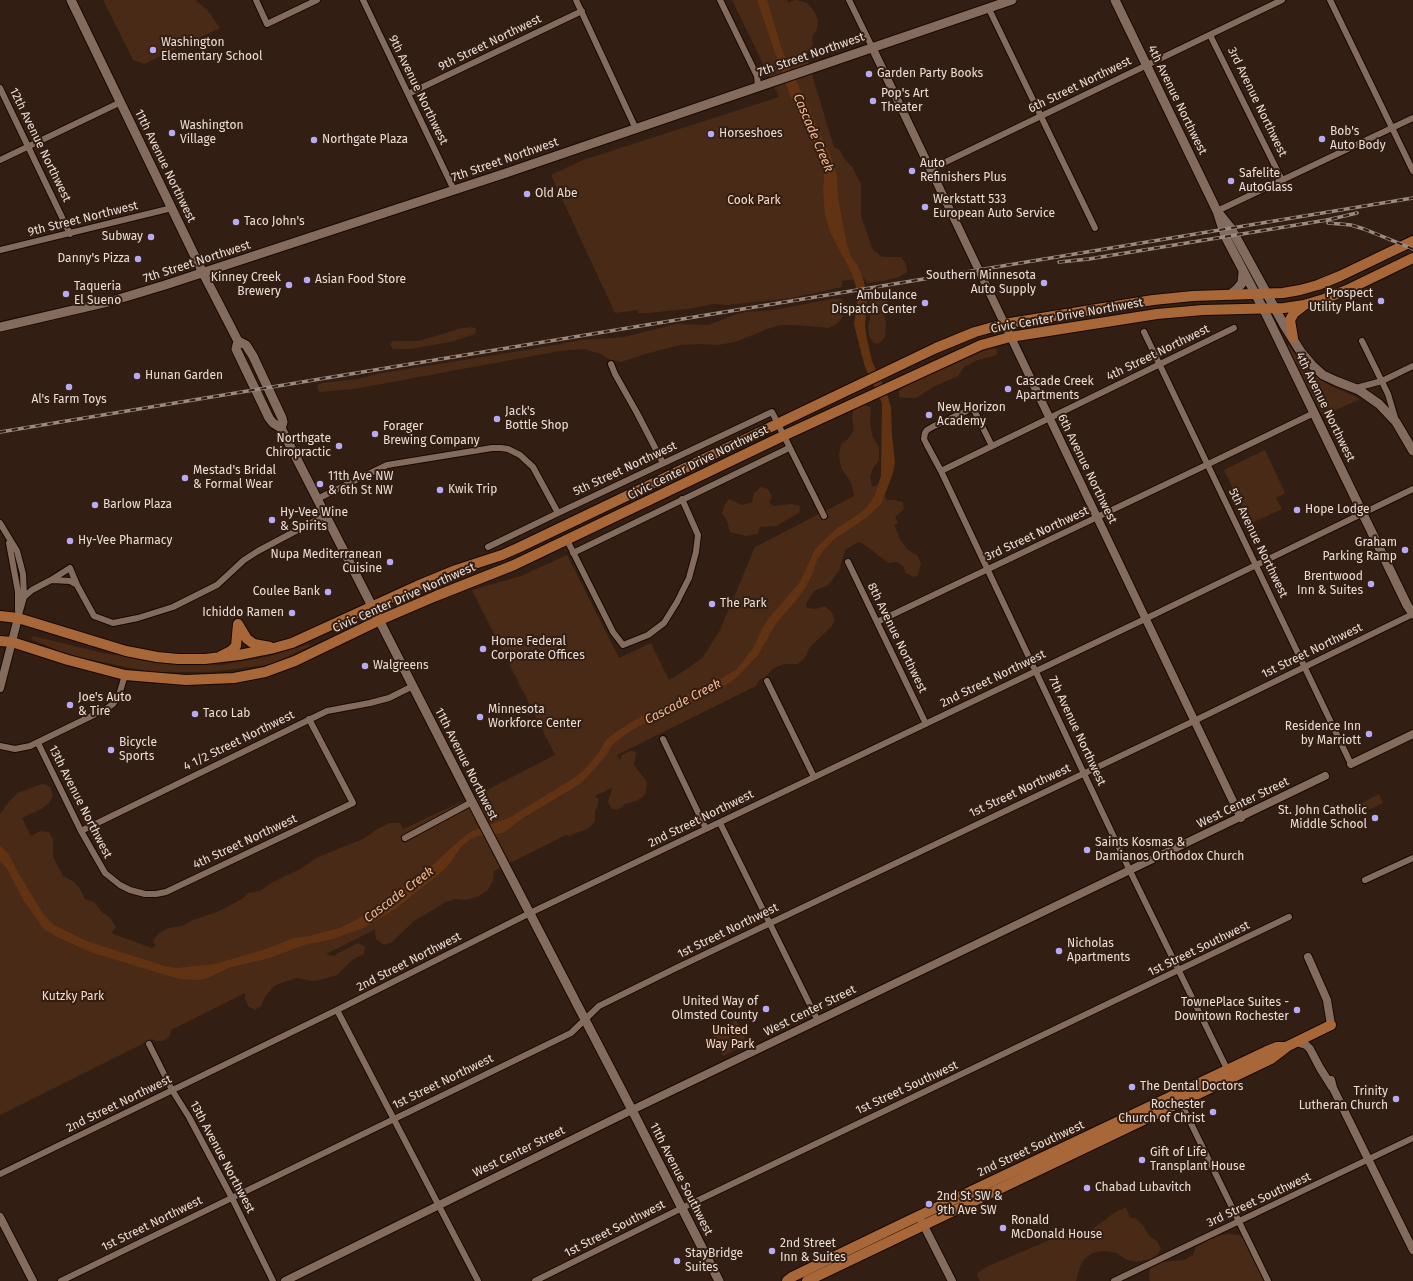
<!DOCTYPE html>
<style>
body{margin:0}
canvas{display:block;background:#321e12}
</style>
<canvas width="1413" height="1281"></canvas>
<script>
const c = document.querySelector('canvas').getContext('2d');
c.lineJoin = 'round';
function fillPath(path, color) {
  c.fillStyle = color;
  c.fill(path, 'evenodd');
}
function toPath(rows) {
  const path = new Path2D();
  for (const r of rows) {
    path.moveTo(r[0], r[1]);
    for (let i = 2; i < r.length; i += 2) path.lineTo(r[i], r[i + 1]);
  }
  return path;
}
function stroke(path, color, width, dash) {
  c.strokeStyle = color;
  c.lineWidth = width;
  c.lineCap = dash ? 'butt' : 'round';
  c.setLineDash(dash || []);
  c.stroke(path);
}
function label(font, color, halo, rows, align = 'center') {
  c.font = font + ' "Fira Sans",sans-serif';
  c.lineWidth = 4;
  c.setLineDash([]);
  c.textBaseline = 'middle';
  c.strokeStyle = halo;
  c.fillStyle = color;
  for (const [text, x, y, turn = 0] of rows) {
    c.save();
    c.translate(x, y);
    c.rotate((+turn || 0) * Math.PI / 180);
    c.textAlign = isNaN(turn) ? turn : align;
    if (halo) c.strokeText(text, 0, 0);
    c.fillText(text, 0, 0);
    c.restore();
  }
}
fillPath(toPath([
 [103,0,196,0,208,11,220,28,144,64,133,60],
 [732,0,787,0,789,3,791,1,797,0,807,3,814,11,818,20,817,29,812,37,813,45,807,52,805,52,834,147,840,150,845,160,853,168,861,184,861,216,873,250,882,257,901,257,906,264,907,272,899,277,883,281,867,283,864,278,842,281,842,287,791,298,727,305,713,304,695,308,649,313,638,313,638,310,615,313,551,175,583,160,779,97],
 [882,291,887,293,889,298,884,312,886,324,885,337,878,344,874,343,869,336,868,326,870,320,869,302,872,294],
 [832,299,841,299,844,302,842,318,838,323,829,328,796,325,779,325,765,330,735,342,718,345,700,344,680,345,649,353,621,362,611,360,601,354,584,349,560,351,354,389,319,392,317,385,322,383,358,379,377,374,532,349,582,340,624,337,676,324,709,325,734,315,745,312,774,310],
 [472,327,476,329,475,334,451,342,410,349,393,349,390,344,393,341,419,341,462,328],
 [1289,345,1299,361,1312,373,1329,385,1360,399,1323,416,1287,346],
 [990,348,997,349,997,355,978,360,964,367,958,376,933,387,916,398,904,398,899,397,899,391,903,387,915,380],
 [861,404,870,407,871,413,870,421,872,435,879,448,879,460,873,468,870,477,872,487,879,484,887,500,894,500,903,502,904,509,895,517,898,523,894,525,901,541,908,550,918,556,921,564,918,575,914,577,906,573,903,566,897,562,888,563,865,545,859,542,846,549,843,556,839,571,833,579,828,585,814,591,806,604,807,608,816,609,824,606,831,611,835,620,832,626,810,647,804,659,798,664,784,664,774,668,764,678,760,679,756,686,617,755,620,760,622,755,630,751,636,752,634,765,647,782,646,792,643,797,636,801,625,804,618,810,612,809,608,802,612,788,595,796,598,799,598,805,595,811,595,822,589,828,569,836,566,835,494,871,493,881,488,890,477,897,466,900,455,899,444,903,414,921,392,942,384,945,376,939,375,932,376,929,326,954,333,956,358,943,365,947,364,954,352,960,337,975,320,980,312,981,296,978,274,986,265,997,261,1006,255,1010,248,1006,245,998,245,993,171,1030,170,1036,162,1041,156,1041,152,1039,0,1115,0,814,8,803,18,793,42,784,47,785,51,789,53,796,49,803,43,808,22,818,31,836,40,831,49,832,53,839,53,856,63,876,74,882,80,889,85,899,94,902,102,912,110,918,116,927,111,933,152,948,155,946,153,941,159,933,168,928,182,926,191,921,219,911,242,899,248,893,260,891,271,883,302,868,316,858,365,838,377,829,390,823,400,823,403,829,483,792,555,755,472,590,521,576,567,555,619,658,651,643,669,680,687,669,703,657,720,630,755,547,854,496,852,485,847,476,841,468,839,455,841,444,848,439,854,430,852,418,854,407],
 [1265,450,1285,493,1276,498,1282,509,1250,524,1224,470],
 [761,487,768,489,772,497,769,502,773,506,792,504,800,506,799,513,776,526,760,527,758,534,746,536,730,532,727,521,722,513,724,506,729,499,742,505,752,502,754,493],
 [33,636,103,653,173,663,221,665,267,657,309,644,310,646,272,664,211,672,150,672,69,655,31,639],
 [1379,794,1383,803,1366,811,1362,803],
 [736,1020,748,1044,723,1056,711,1032],
 [1126,1207,1130,1218,1137,1219,1144,1227,1149,1236,1157,1241,1161,1249,1158,1254,1150,1259,1136,1262,1125,1259,1117,1253,1104,1251,1092,1253,1083,1260,1079,1269,1076,1281,980,1281,977,1274,986,1267,1064,1234,1078,1232,1084,1233,1094,1228,1114,1213],
 [1228,1234,1239,1235,1247,1242,1265,1281,1150,1281,1149,1276,1150,1269,1160,1262,1184,1260,1193,1255,1196,1247,1215,1236]
]), '#482a16');
fillPath(toPath([
 [757,0,767,0,782,50,832,159,837,177,838,198,846,240,850,255,858,266,864,282,867,299,865,326,867,339,872,361,888,397,891,408,892,435,895,463,892,476,881,504,866,518,833,540,823,551,817,560,812,575,802,593,775,625,758,655,736,678,723,687,639,726,626,734,611,746,608,753,590,774,580,784,523,818,503,833,477,836,469,840,461,847,447,867,440,873,395,909,363,928,333,939,304,945,270,958,231,967,205,979,195,980,179,979,93,953,57,937,44,929,24,901,6,867,0,861,0,845,9,855,20,876,44,915,54,925,89,942,165,966,177,968,215,964,266,949,294,938,309,936,340,928,352,922,371,910,389,896,421,876,461,839,472,831,509,818,574,778,585,769,598,754,606,740,616,732,638,718,713,683,736,670,754,647,762,629,769,618,800,582,815,549,837,528,856,516,866,508,875,495,881,476,882,403,865,367,858,340,854,324,858,297,855,283,851,272,830,232,825,215,823,190,824,179,824,167,811,136,800,117,789,93]
]), '#623312');
const minor = toPath([
 [256,0,267,24,317,0],
 [363,0,454,190],
 [576,0,636,129],
 [720,0,757,76,758,86],
 [849,0,872,47],
 [1330,0,1413,171],
 [988,7,1095,228],
 [1210,35,1282,180],
 [0,88,70,234],
 [408,94,582,11],
 [0,160,121,102],
 [931,169,1282,0],
 [1217,211,1413,118],
 [0,250,172,208],
 [1144,332,1351,764],
 [1362,341,1388,394,1396,421],
 [611,364,615,374,637,413,663,463],
 [1356,388,1382,381,1413,366],
 [992,446,973,408,934,426,927,430,925,433,924,439,927,445,941,471,1130,871,1228,1071],
 [941,471,1234,328],
 [317,499,387,465,492,448,501,448,508,449,520,455,533,467,558,513],
 [0,523,17,551,23,574,24,597,18,618],
 [567,540,613,632,623,645,648,635,664,623,677,602,689,578,696,552,698,535,682,499],
 [9,543,18,592,18,611],
 [488,547,558,513,772,412,824,516],
 [573,553,789,448],
 [848,562,926,724],
 [52,580,70,581,77,585],
 [24,597,32,590,51,580,70,568,77,585,94,616,113,623,138,618,173,607,217,585,244,560,258,551,326,515],
 [877,622,1198,469,1314,413],
 [767,681,814,777],
 [663,739,706,829],
 [38,743,81,831,105,873,120,885,130,890,145,894,156,894,166,892,353,803,309,719],
 [0,746,15,749,30,746,106,709,113,704,119,695,125,675],
 [720,823,818,1021],
 [81,831,327,711,370,703,389,698,413,686],
 [405,838,472,802],
 [1365,880,1413,858],
 [337,1010,478,1281],
 [149,1044,172,1090,189,1117,232,1198,273,1281],
 [1180,1101,1268,1281],
 [0,1174,337,1010,530,913,1145,619,1413,489],
 [61,1281,571,1033,599,1006,674,969,1194,721,1413,614],
 [535,1281,682,1208,1289,917],
 [1114,1281,1413,1138]
]);
const tertiary = toPath([
 [872,47,1241,818],
 [0,688,18,618],
 [1351,764,1413,734],
 [1308,957,1327,1000,1331,1025],
 [1296,1042,1306,1045,1310,1049,1320,1068,1332,1087],
 [1331,1080,1333,1088,1413,1250],
 [0,1217,33,1281],
 [921,1220,952,1281],
 [285,1281,632,1110,1325,776]
]);
const secondary = toPath([
 [71,0,203,273,238,341,246,345,253,356,282,418,283,422,281,428],
 [1115,0,1217,211,1231,228,1284,325,1301,352,1312,365,1323,375,1336,381,1359,390,1379,404,1396,422,1413,451],
 [1218,214,1225,236,1268,318,1407,605,1413,614],
 [1230,295,1237,289,1242,283,1243,272],
 [0,327,112,301,165,285,506,173,1012,0],
 [238,341,236,349,269,418,273,423,281,428,472,802,632,1110,719,1281]
]);
const primary = toPath([
 [1293,338,1290,320,1294,313,1303,306],
 [0,616,18,618,126,651,157,657,178,659,205,659,239,655,274,648,292,643,417,586,456,570,502,555,520,547,936,348,975,332,1004,324,1153,300,1193,296,1283,293,1300,290,1318,285,1340,276,1413,241],
 [238,624,247,639,254,644,270,647],
 [0,641,12,642,68,660,125,675,186,680,234,678,265,672,295,661,380,620,436,596,514,565,783,436,981,345,1010,337,1157,314,1203,310,1284,308,1304,305,1324,299,1347,290,1413,258],
 [221,656,231,651,236,646,238,624],
 [787,1281,792,1277,906,1222,1267,1051,1277,1047,1286,1047],
 [807,1281,1271,1059,1288,1046,1331,1025]
]);
stroke(minor, '#190801', 8);
stroke(tertiary, '#190801', 10);
stroke(secondary, '#190801', 11);
stroke(primary, '#190801', 12);
stroke(minor, '#836b5d', 6);
stroke(tertiary, '#836b5d', 8);
stroke(secondary, '#836b5d', 9);
stroke(primary, '#a76739', 10);
const rail = toPath([
 [1328,223,1351,225,1364,229,1413,249],
 [1059,262,1089,259,1327,220,1357,213],
 [0,432,1413,198]
]);
stroke(rail, '#9b8a81', 3.5);
stroke(rail, '#321e12', 2, [6]);
for (const [x, y, r, color] of [
 [153,50,4,"#b7abf8"],
 [869,74,4,"#b7abf8"],
 [873,101,4,"#b7abf8"],
 [172,133,4,"#b7abf8"],
 [711,134,4,"#b7abf8"],
 [1322,139,4,"#b7abf8"],
 [314,140,4,"#b7abf8"],
 [912,171,4,"#b7abf8"],
 [1231,181,4,"#b7abf8"],
 [527,194,4,"#b7abf8"],
 [925,207,4,"#b7abf8"],
 [236,222,4,"#b7abf8"],
 [151,237,4,"#b7abf8"],
 [138,259,4,"#b7abf8"],
 [307,280,4,"#b7abf8"],
 [1044,283,4,"#b7abf8"],
 [289,285,4,"#b7abf8"],
 [66,294,4,"#b7abf8"],
 [1381,301,4,"#b7abf8"],
 [925,303,4,"#b7abf8"],
 [137,376,4,"#b7abf8"],
 [69,387,4,"#b7abf8"],
 [1008,389,4,"#b7abf8"],
 [929,415,4,"#b7abf8"],
 [497,419,4,"#b7abf8"],
 [375,434,4,"#b7abf8"],
 [339,446,4,"#b7abf8"],
 [185,478,4,"#b7abf8"],
 [320,484,4,"#b7abf8"],
 [440,490,4,"#b7abf8"],
 [95,505,4,"#b7abf8"],
 [1297,510,4,"#b7abf8"],
 [272,520,4,"#b7abf8"],
 [70,541,4,"#b7abf8"],
 [1405,550,4,"#b7abf8"],
 [390,562,4,"#b7abf8"],
 [1371,584,4,"#b7abf8"],
 [328,592,4,"#b7abf8"],
 [712,604,4,"#b7abf8"],
 [292,613,4,"#b7abf8"],
 [483,649,4,"#b7abf8"],
 [365,666,4,"#b7abf8"],
 [70,705,4,"#b7abf8"],
 [195,714,4,"#b7abf8"],
 [480,717,4,"#b7abf8"],
 [1369,734,4,"#b7abf8"],
 [111,750,4,"#b7abf8"],
 [1375,818,4,"#b7abf8"],
 [1087,850,4,"#b7abf8"],
 [1059,951,4,"#b7abf8"],
 [766,1009,4,"#b7abf8"],
 [1297,1010,4,"#b7abf8"],
 [1132,1087,4,"#b7abf8"],
 [1396,1099,4,"#b7abf8"],
 [1213,1112,4,"#b7abf8"],
 [1142,1160,4,"#b7abf8"],
 [1087,1188,4,"#b7abf8"],
 [929,1204,4,"#b7abf8"],
 [1003,1228,4,"#b7abf8"],
 [772,1251,4,"#b7abf8"],
 [677,1261,4,"#b7abf8"]
]) {
  const dot = new Path2D();
  dot.arc(x, y, r, 0, 2 * Math.PI);
  c.fillStyle = color;
  c.fill(dot);
  stroke(dot, '#321e12', 1.5);
}
label('12px', '#ecded7', '#321e12', [
 ["Washington",161,43],
 ["Elementary School",161,57],
 ["Garden Party Books",877,74],
 ["Pop's Art",881,94],
 ["Theater",881,108],
 ["Washington",180,126],
 ["Village",180,140],
 ["Bob's",1330,132],
 ["Auto Body",1330,146],
 ["Horseshoes",719,134],
 ["Northgate Plaza",322,140],
 ["Auto",920,164],
 ["Refinishers Plus",920,178],
 ["Safelite",1239,174],
 ["AutoGlass",1239,188],
 ["Old Abe",535,194],
 ["Werkstatt 533",933,200],
 ["European Auto Service",933,214],
 ["Taco John's",244,222],
 ["Subway",143,237,"right"],
 ["Danny's Pizza",130,259,"right"],
 ["Southern Minnesota",1036,276,"right"],
 ["Auto Supply",1036,290,"right"],
 ["Kinney Creek",281,278,"right"],
 ["Brewery",281,292,"right"],
 ["Asian Food Store",315,280],
 ["Taqueria",74,287],
 ["El Sueno",74,301],
 ["Prospect",1373,294,"right"],
 ["Utility Plant",1373,308,"right"],
 ["Ambulance",917,296,"right"],
 ["Dispatch Center",917,310,"right"],
 ["Hunan Garden",145,376],
 ["Cascade Creek",1016,382],
 ["Apartments",1016,396],
 ["Al's Farm Toys",69,400,"center"],
 ["New Horizon",937,408],
 ["Academy",937,422],
 ["Jack's",505,412],
 ["Bottle Shop",505,426],
 ["Forager",383,427],
 ["Brewing Company",383,441],
 ["Northgate",331,439,"right"],
 ["Chiropractic",331,453,"right"],
 ["Mestad's Bridal",193,471],
 ["& Formal Wear",193,485],
 ["11th Ave NW",328,477],
 ["& 6th St NW",328,491],
 ["Kwik Trip",448,490],
 ["Barlow Plaza",103,505],
 ["Hope Lodge",1305,510],
 ["Hy-Vee Wine",280,513],
 ["& Spirits",280,527],
 ["Hy-Vee Pharmacy",78,541],
 ["Graham",1397,543,"right"],
 ["Parking Ramp",1397,557,"right"],
 ["Nupa Mediterranean",382,555,"right"],
 ["Cuisine",382,569,"right"],
 ["Brentwood",1363,577,"right"],
 ["Inn & Suites",1363,591,"right"],
 ["Coulee Bank",320,592,"right"],
 ["The Park",720,604],
 ["Ichiddo Ramen",284,613,"right"],
 ["Home Federal",491,642],
 ["Corporate Offices",491,656],
 ["Walgreens",373,666],
 ["Joe's Auto",78,698],
 ["& Tire",78,712],
 ["Minnesota",488,710],
 ["Workforce Center",488,724],
 ["Taco Lab",203,714],
 ["Residence Inn",1361,727,"right"],
 ["by Marriott",1361,741,"right"],
 ["Bicycle",119,743],
 ["Sports",119,757],
 ["St. John Catholic",1367,811,"right"],
 ["Middle School",1367,825,"right"],
 ["Saints Kosmas &",1095,843],
 ["Damianos Orthodox Church",1095,857],
 ["Nicholas",1067,944],
 ["Apartments",1067,958],
 ["United Way of",758,1002,"right"],
 ["Olmsted County",758,1016,"right"],
 ["TownePlace Suites -",1289,1003,"right"],
 ["Downtown Rochester",1289,1017,"right"],
 ["The Dental Doctors",1140,1087],
 ["Trinity",1388,1092,"right"],
 ["Lutheran Church",1388,1106,"right"],
 ["Rochester",1205,1105,"right"],
 ["Church of Christ",1205,1119,"right"],
 ["Gift of Life",1150,1153],
 ["Transplant House",1150,1167],
 ["Chabad Lubavitch",1095,1188],
 ["2nd St SW &",937,1197],
 ["9th Ave SW",937,1211],
 ["Ronald",1011,1221],
 ["McDonald House",1011,1235],
 ["2nd Street",780,1244],
 ["Inn & Suites",780,1258],
 ["StayBridge",685,1254],
 ["Suites",685,1268]
], 'left');
label('12px', '#ecded7', '#321e12', [
 ["9th Street Northwest",490,43,-26],
 ["7th Street Northwest",811,55,-19],
 ["6th Street Northwest",1080,85,-26],
 ["9th Avenue Northwest",418,90,64],
 ["4th Avenue Northwest",1177,100,64],
 ["3rd Avenue Northwest",1257,102,64],
 ["12th Avenue Northwest",40,145,64],
 ["7th Street Northwest",505,160,-19],
 ["11th Avenue Northwest",165,166,64],
 ["9th Street Northwest",83,219,-14],
 ["7th Street Northwest",197,262,-18],
 ["Civic Center Drive Northwest",1067,316,-10],
 ["4th Street Northwest",1158,353,-26],
 ["4th Avenue Northwest",1325,407,64],
 ["Civic Center Drive Northwest",698,463,-26],
 ["5th Street Northwest",625,469,-25],
 ["6th Avenue Northwest",1087,469,64],
 ["3rd Street Northwest",1037,534,-25],
 ["5th Avenue Northwest",1258,543,64],
 ["Civic Center Drive Northwest",404,598,-24],
 ["8th Avenue Northwest",897,638,64],
 ["1st Street Northwest",1312,651,-26],
 ["2nd Street Northwest",993,679,-26],
 ["7th Avenue Northwest",1077,731,65],
 ["4 1/2 Street Northwest",239,741,-26],
 ["11th Avenue Northwest",466,764,63],
 ["1st Street Northwest",1020,791,-25],
 ["13th Avenue Northwest",80,802,63],
 ["West Center Street",1243,803,-26],
 ["2nd Street Northwest",701,819,-26],
 ["4th Street Northwest",245,842,-25],
 ["1st Street Northwest",728,931,-26],
 ["1st Street Southwest",1199,949,-26],
 ["2nd Street Northwest",409,962,-27],
 ["West Center Street",810,1011,-26],
 ["1st Street Northwest",443,1082,-26],
 ["1st Street Southwest",907,1088,-25],
 ["2nd Street Northwest",119,1104,-26],
 ["2nd Street Southwest",1031,1149,-25],
 ["West Center Street",519,1152,-26],
 ["13th Avenue Northwest",222,1157,62],
 ["11th Avenue Southwest",681,1179,63],
 ["3rd Street Southwest",1259,1200,-25],
 ["1st Street Northwest",152,1224,-26],
 ["1st Street Southwest",615,1229,-27]
]);
label('12px', '#fad9c6', '#321e12', [
 ["Cook Park",754,201],
 ["Kutzky Park",73,997],
 ["United",730,1031],
 ["Way Park",730,1045]
]);
label('italic 13px', '#f5b691', '#321e12', [
 ["Cascade Creek",813,133,67],
 ["Cascade Creek",683,702,-27],
 ["Cascade Creek",399,895,-37]
]);
</script>
